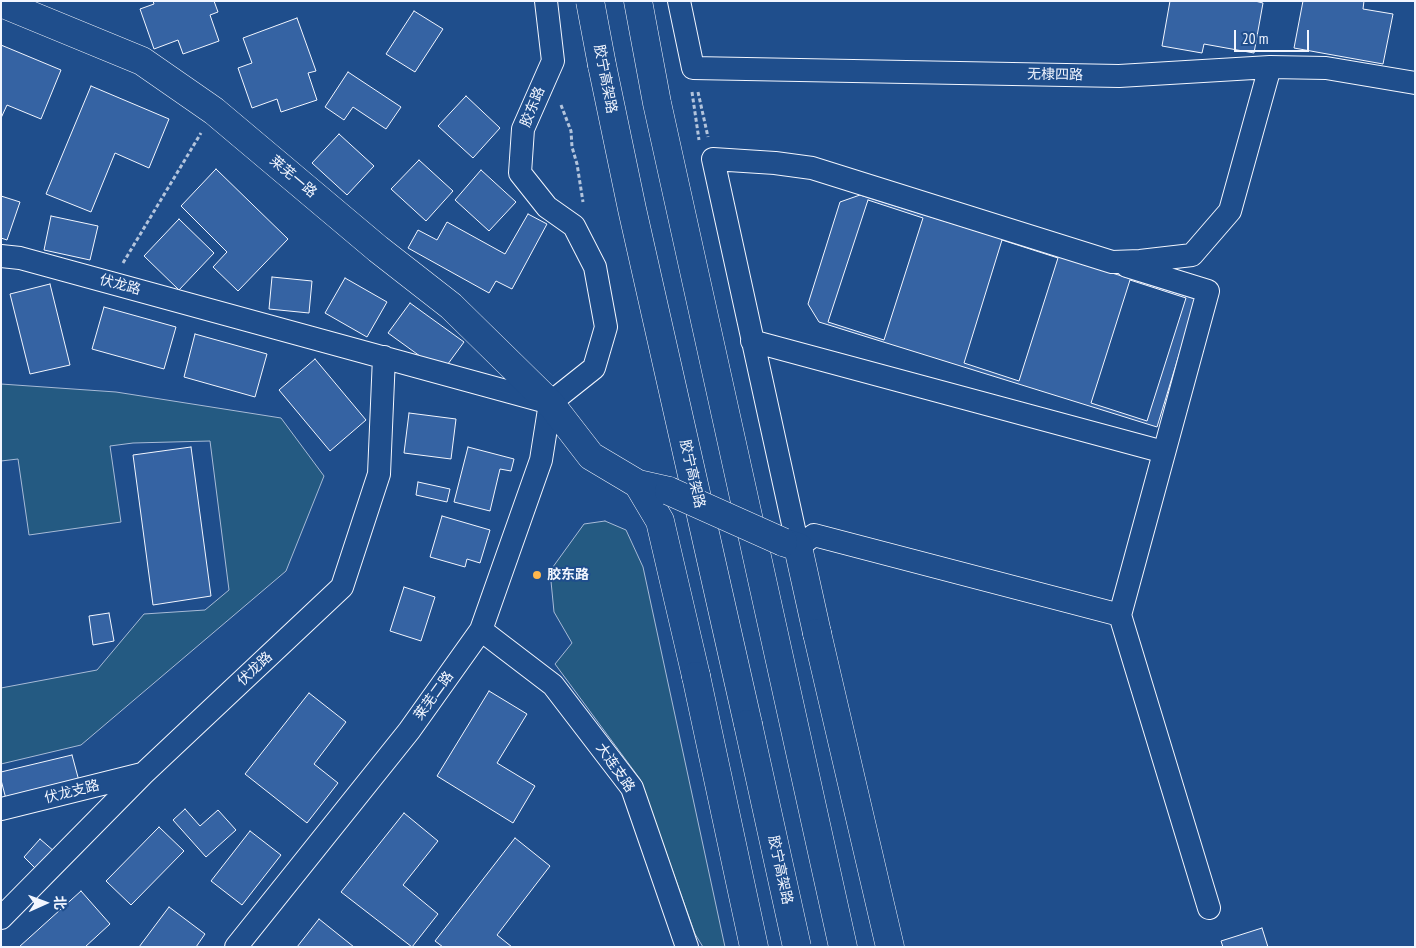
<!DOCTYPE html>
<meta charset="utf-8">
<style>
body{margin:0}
#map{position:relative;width:1416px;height:948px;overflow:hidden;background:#1f4e8c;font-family:"PT Sans Narrow","Noto Sans SC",sans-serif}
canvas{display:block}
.frame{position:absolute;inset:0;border:2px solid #f2f6ff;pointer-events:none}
.north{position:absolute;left:20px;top:878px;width:50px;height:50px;-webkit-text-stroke:4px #1f4e8c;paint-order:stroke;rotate:88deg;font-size:14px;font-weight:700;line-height:20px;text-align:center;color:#f2f6ff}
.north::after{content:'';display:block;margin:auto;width:18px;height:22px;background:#f2f6ff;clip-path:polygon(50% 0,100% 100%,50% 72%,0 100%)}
.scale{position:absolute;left:1234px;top:30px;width:75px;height:22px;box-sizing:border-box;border:2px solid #f2f6ff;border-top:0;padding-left:6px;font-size:15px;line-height:18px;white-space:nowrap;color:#f2f6ff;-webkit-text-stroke:4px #1f4e8c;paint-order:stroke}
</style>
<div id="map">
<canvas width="1416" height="948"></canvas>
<div class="frame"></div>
<div class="north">北</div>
<div class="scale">20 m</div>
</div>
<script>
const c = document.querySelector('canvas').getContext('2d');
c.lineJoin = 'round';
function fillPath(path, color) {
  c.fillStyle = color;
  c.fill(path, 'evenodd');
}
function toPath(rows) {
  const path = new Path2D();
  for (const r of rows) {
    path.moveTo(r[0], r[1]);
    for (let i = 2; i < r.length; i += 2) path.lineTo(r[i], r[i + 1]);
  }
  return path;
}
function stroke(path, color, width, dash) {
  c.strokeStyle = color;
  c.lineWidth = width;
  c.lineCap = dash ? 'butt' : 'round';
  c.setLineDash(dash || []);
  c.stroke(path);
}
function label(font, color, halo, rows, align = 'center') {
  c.font = font + ' "PT Sans Narrow","Noto Sans SC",sans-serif';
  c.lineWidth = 4;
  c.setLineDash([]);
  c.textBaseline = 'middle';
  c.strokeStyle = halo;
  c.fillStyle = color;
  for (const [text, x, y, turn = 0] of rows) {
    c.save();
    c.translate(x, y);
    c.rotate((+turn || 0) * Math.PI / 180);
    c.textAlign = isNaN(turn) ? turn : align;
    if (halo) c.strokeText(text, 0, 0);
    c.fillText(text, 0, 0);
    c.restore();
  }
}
const green = toPath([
 [1,384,116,392,281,418,324,476,286,571,81,745,1,764,1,688,97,670,144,614,205,610,229,590,210,441,133,443,110,446,121,522,29,535,18,459,1,461,1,384],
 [605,521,626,530,643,567,725,947,703,947,695,934,640,779,555,664,572,643,554,612,550,571,584,524,605,521]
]);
fillPath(green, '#245a82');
stroke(green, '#a8bbd7', 1);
const building = toPath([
 [153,1,214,1,218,12,210,15,219,41,183,54,178,40,154,49,140,9,154,4,153,1],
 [1170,1,1255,1,1263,3,1254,53,1204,44,1202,53,1162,46,1170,1],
 [1303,1,1364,1,1363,9,1393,14,1383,64,1294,48,1303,1],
 [414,11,443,29,415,72,386,54,414,11],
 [297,18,316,71,308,73,317,100,281,112,277,99,252,108,238,68,252,63,243,38,297,18],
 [1,45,61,70,41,119,7,105,1,118,1,45],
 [348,72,401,107,386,129,353,107,344,120,325,107,348,72],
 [91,86,169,119,149,168,115,153,91,212,46,194,91,86],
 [466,96,500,128,473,158,438,126,466,96],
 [339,134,374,166,347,195,312,163,339,134],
 [419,160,453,191,426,221,391,189,419,160],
 [216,169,288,239,238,291,213,267,227,252,181,206,216,169],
 [481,170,516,202,489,231,455,200,481,170],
 [860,195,1196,299,1157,427,819,322,808,304,840,202,860,195],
 [1,196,20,202,7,240,1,238,1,196],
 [868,200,923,218,884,340,828,322,868,200],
 [528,214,547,224,512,289,496,281,489,293,408,248,418,230,437,240,447,222,505,254,528,214],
 [51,216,98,226,90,260,44,250,51,216],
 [179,219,214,253,179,290,144,256,179,219],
 [1002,240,1058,258,1019,381,964,363,1002,240],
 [272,277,312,281,309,313,269,309,272,277],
 [345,278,387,302,367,337,325,313,345,278],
 [1130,280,1186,298,1147,421,1091,403,1130,280],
 [50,284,70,365,30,374,10,294,50,284],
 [410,303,464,342,442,372,388,333,410,303],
 [104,307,176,327,164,369,92,349,104,307],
 [195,334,267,354,255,397,184,377,195,334],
 [315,359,366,420,330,451,279,390,315,359],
 [409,413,456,419,451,459,404,453,409,413],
 [191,447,211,596,153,605,133,455,191,447],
 [468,447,514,459,511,471,500,469,490,511,454,502,468,447],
 [418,482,450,489,447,502,416,495,418,482],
 [442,516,490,530,480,563,467,559,465,567,430,557,442,516],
 [404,587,435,597,421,641,390,631,404,587],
 [109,613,114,641,93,645,89,616,109,613],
 [489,691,527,714,497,763,535,786,513,823,437,776,489,691],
 [309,693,346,722,314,764,338,783,307,823,245,774,309,693],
 [72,755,79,781,6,799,1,780,1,772,72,755],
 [185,809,200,826,218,810,236,830,206,857,173,820,185,809],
 [404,813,438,841,403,885,438,914,412,947,341,892,404,813],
 [159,827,184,851,131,905,106,881,159,827],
 [250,831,281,855,242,905,211,881,250,831],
 [515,838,550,866,497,935,512,947,443,947,435,941,515,838],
 [40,839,55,852,38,871,24,857,40,839],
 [81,891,110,924,85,947,19,947,81,891],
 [169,907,205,934,196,947,139,947,169,907],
 [319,919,354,947,297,947,319,919],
 [1262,928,1268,947,1223,947,1221,941,1262,928]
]);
fillPath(building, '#3563a3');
stroke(building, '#f2f6ff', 1);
const street = toPath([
 [546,1,553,61,523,129,520,173,547,207,574,226,595,267,606,327,594,368,550,403],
 [679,1,693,68,1119,76,1270,67,1326,68,1415,83],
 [1,256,20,258,550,403],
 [1127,266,1208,291,1120,615,1209,908],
 [752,341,1164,452],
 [1120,615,814,535,798,547,713,159,775,163,812,168,1112,262,1140,261,1192,255,1230,211,1270,67],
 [481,630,553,685,632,788,687,947],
 [1,809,142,774],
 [1,918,143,774,342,587,379,474,384,357],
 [236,947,409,731,481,630,541,460,550,403]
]);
const secondary = toPath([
 [1,3,142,61,214,111,378,249,451,306,550,403,591,456,638,484,669,491],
 [638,484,660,521,696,676],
 [783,542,798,547,817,633]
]);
const highway = toPath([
 [638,1,657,103,843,947],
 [602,65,632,209,748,724],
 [817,633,890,947],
 [696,676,754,947]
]);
stroke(street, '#f2f6ff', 24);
stroke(secondary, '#f2f6ff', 29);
stroke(highway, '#f2f6ff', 29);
stroke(toPath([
 [692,92,699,140],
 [698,92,708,137],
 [561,105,571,131,572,147,577,164,583,202],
 [123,263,201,133]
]), '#b3c4dc', 3, [4, 2.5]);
stroke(street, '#1f4e8c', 22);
stroke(secondary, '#1f4e8c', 28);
stroke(highway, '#1f4e8c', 28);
const secondaryBridge = toPath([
 [669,491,783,542]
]);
const highwayBridge = toPath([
 [590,1,602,65],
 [748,724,797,947]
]);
stroke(secondaryBridge, '#f2f6ff', 29, []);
stroke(highwayBridge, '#f2f6ff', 29, []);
stroke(secondaryBridge, '#1f4e8c', 28);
stroke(highwayBridge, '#1f4e8c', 28);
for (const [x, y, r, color] of [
 [537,575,5,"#ffb74d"]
]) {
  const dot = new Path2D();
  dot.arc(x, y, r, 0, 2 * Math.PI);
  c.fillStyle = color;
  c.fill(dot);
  stroke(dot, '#1f4e8c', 2);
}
label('14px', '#f2f6ff', '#1f4e8c', [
 ["无棣四路",1055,75,1],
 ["胶宁高架路",605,79,79],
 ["胶东路",533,107,-68],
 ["莱芜一路",293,177,40],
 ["伏龙路",120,285,15],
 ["胶宁高架路",692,474,77],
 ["伏龙路",255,669,-43],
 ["莱芜二路",434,696,-54],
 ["大连支路",615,768,55],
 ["伏龙支路",72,792,-14],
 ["胶宁高架路",780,870,78]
]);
label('bold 14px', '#f2f6ff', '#1f4e8c', [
 ["胶东路",547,575]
], 'left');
</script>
